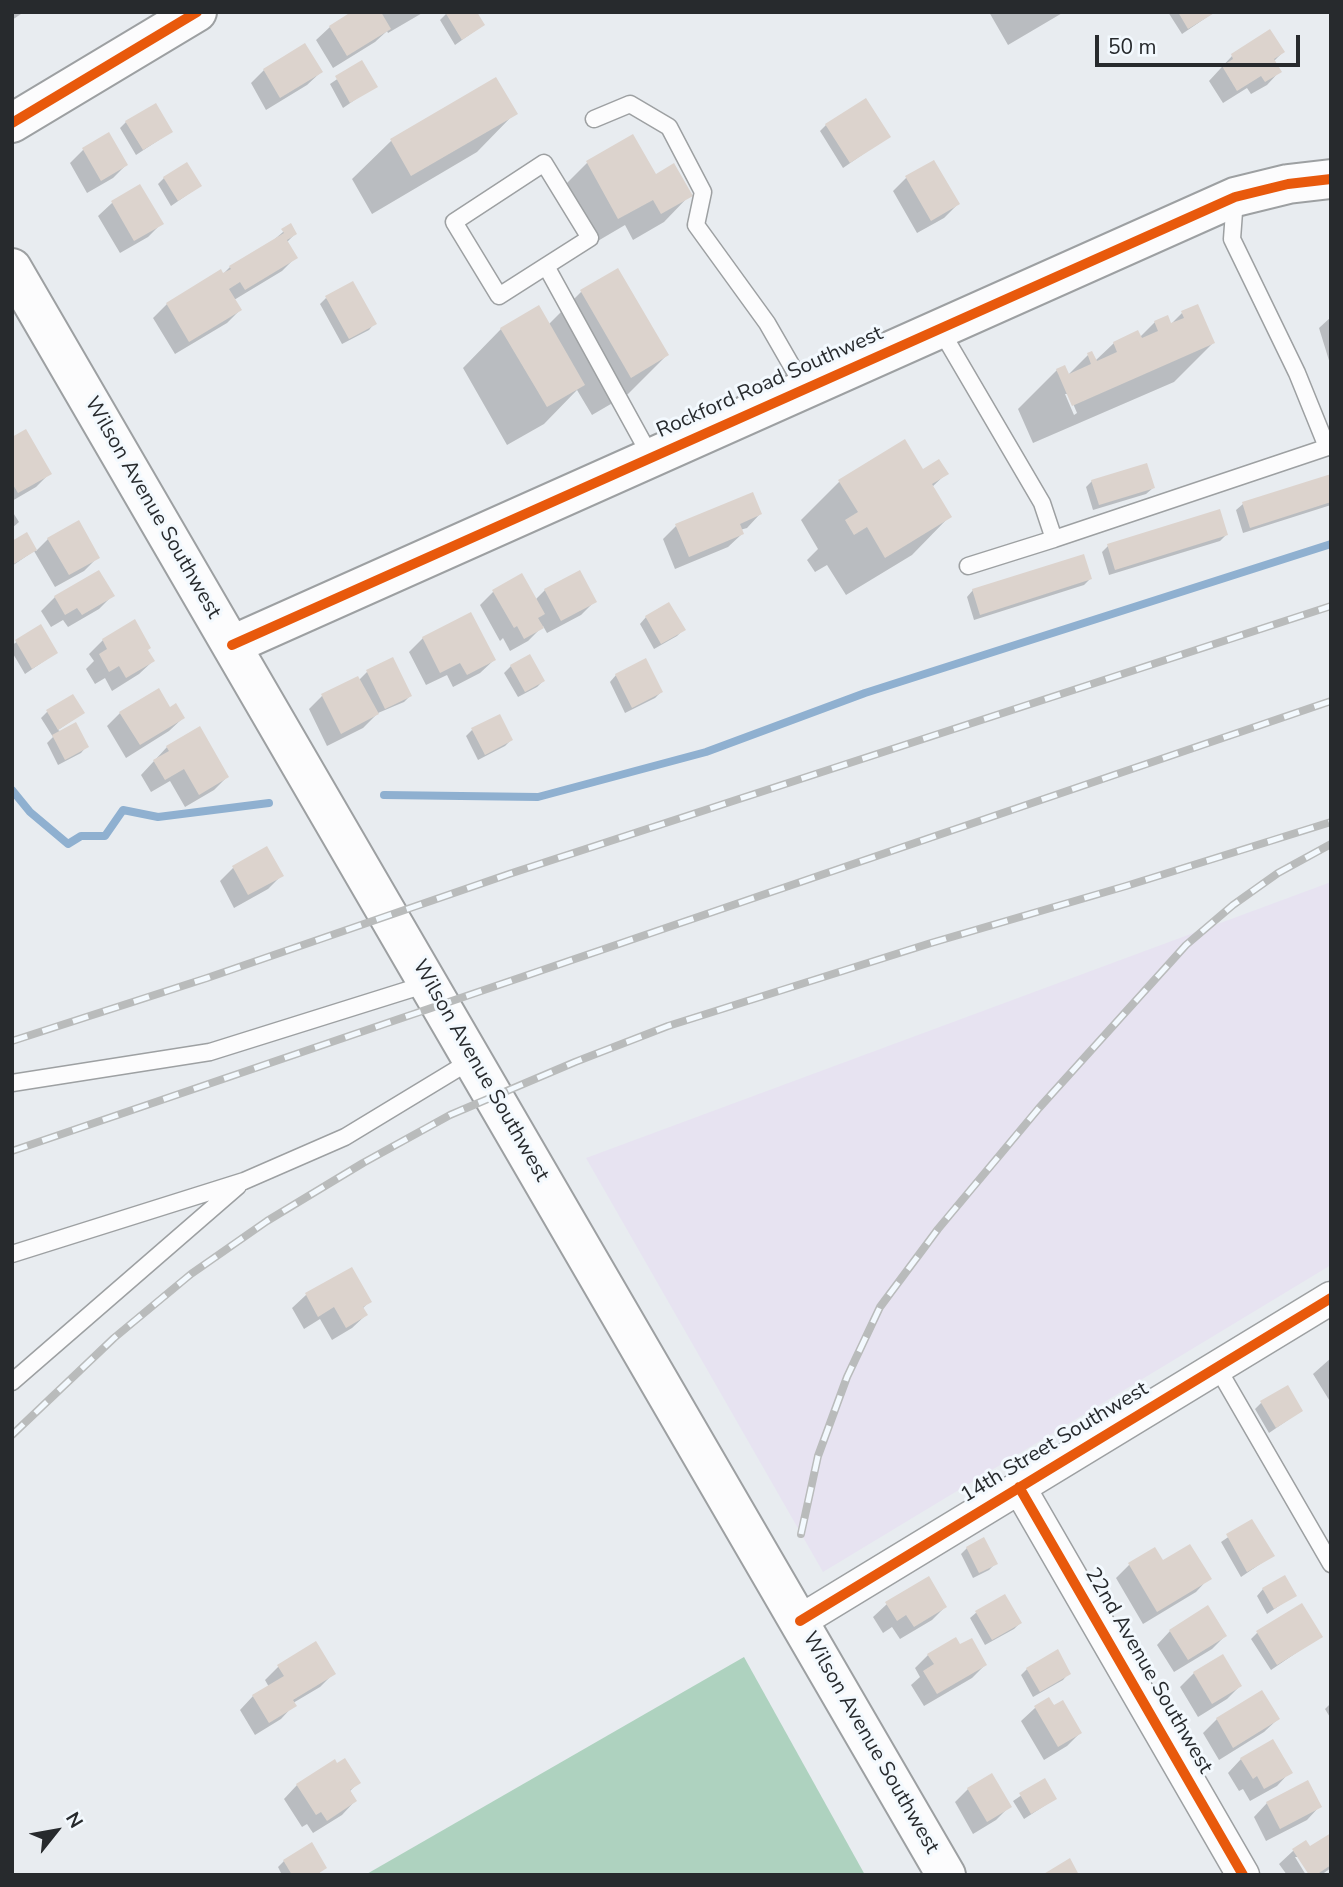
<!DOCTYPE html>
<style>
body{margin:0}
#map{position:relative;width:1343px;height:1887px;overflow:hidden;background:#e8ecf0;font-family:"Nunito Sans",sans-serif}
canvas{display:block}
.frame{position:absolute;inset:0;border:14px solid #272a2d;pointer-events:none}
.north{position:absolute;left:21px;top:1796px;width:70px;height:70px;-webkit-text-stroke:5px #f3f9fe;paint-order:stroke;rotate:59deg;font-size:19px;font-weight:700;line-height:28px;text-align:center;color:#272a2d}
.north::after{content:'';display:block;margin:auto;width:24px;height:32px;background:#272a2d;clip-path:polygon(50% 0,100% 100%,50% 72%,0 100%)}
.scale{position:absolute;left:1095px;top:35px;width:205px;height:32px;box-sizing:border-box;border:4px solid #272a2d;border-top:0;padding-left:9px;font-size:21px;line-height:24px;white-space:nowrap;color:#272a2d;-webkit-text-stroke:5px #f3f9fe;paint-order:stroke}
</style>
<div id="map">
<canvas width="1343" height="1887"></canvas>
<div class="frame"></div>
<div class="north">N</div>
<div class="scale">50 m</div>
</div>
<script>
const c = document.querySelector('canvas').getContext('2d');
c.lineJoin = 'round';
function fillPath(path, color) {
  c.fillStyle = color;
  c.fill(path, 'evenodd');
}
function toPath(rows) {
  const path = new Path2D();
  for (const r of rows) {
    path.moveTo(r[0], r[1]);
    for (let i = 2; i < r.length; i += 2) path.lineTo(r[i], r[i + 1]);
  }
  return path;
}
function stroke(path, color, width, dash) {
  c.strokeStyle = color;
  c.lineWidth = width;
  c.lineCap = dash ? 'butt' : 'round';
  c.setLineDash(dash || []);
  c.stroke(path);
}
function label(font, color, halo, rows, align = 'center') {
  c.font = font + ' "Nunito Sans",sans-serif';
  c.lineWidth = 6;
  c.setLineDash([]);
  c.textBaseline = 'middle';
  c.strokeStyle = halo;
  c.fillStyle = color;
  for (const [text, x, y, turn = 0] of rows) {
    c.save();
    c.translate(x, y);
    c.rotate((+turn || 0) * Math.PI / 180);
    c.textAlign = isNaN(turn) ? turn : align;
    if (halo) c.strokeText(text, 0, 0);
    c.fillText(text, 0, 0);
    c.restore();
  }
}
fillPath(toPath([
 [1331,882,1331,1265,823,1572,586,1158]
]), '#e7e3f1');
fillPath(toPath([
 [744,1657,865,1875,365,1875]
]), '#aed2bf');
fillPath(toPath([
 [12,12,24,12,12,20],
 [355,12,424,12,388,33,387,31,375,42,333,68,316,40,330,27],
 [989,12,1064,12,1008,45],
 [1168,12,1213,12,1213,13,1182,34],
 [446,14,483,25,455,45,440,20],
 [1270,31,1283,52,1274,61,1280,71,1267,85,1251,94,1247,88,1223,103,1209,81,1232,56],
 [362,62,375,86,343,108,330,84],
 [264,70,321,72,307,85,266,110,251,83],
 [495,79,515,113,477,152,372,214,352,179,391,141],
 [126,122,171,132,136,155,120,128],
 [826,125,888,137,843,168,820,131],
 [109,134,126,165,113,178,87,193,70,163,83,150],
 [633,137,655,177,690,195,664,222,633,240,625,225,591,245,560,190,587,163],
 [907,177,958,204,944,218,917,233,893,191],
 [164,178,200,186,171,206,158,184],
 [140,186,162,223,148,237,120,253,98,216,112,203],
 [290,226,295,234,286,243,296,257,282,271,234,300,240,310,227,323,175,354,153,318,167,304,222,275,230,267,269,244],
 [617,270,667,355,628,394,592,415,577,390,544,424,507,445,463,368,501,329,548,325,581,292],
 [326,298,375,323,369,330,342,344,320,304],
 [1182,313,1213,343,1174,382,1033,443,1018,409,1057,370,1068,375,1088,355,1095,361,1114,343,1139,338,1155,322,1170,325],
 [1065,394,1069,394,1077,413,1074,415],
 [1331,317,1331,367,1319,328],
 [12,439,50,473,36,487,12,501],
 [923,471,946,474,932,487,950,516,912,555,846,595,827,565,815,572,807,560,818,549,801,520,840,481],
 [1331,476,1331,505,1243,533,1236,510,1243,504],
 [1092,481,1153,488,1146,494,1093,510,1086,487],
 [12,511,19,522,12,528],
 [760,514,747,528,740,530,742,534,728,547,675,569,663,539,676,526],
 [26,535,36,551,48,539,98,557,84,571,55,587,34,551,12,566,12,543],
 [1226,535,1220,541,1109,575,1102,552,1108,546],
 [98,572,112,596,99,609,68,627,63,620,51,627,41,611,55,597],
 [522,576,535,600,545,590,595,601,581,615,547,633,543,626,528,641,510,651,503,638,500,641,480,605,493,592],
 [1090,579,1084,585,974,620,967,597,973,590],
 [646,617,683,630,677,636,654,649,640,624],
 [41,627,56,653,25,674,12,652,12,645],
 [423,638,494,660,480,673,453,687,447,675,426,685,409,652],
 [103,640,146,650,153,661,139,674,112,691,105,678,95,684,86,669,94,661,89,654],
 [530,657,543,681,537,687,518,697,504,673,511,666],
 [392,659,410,696,404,702,378,713,363,728,327,746,309,709,322,696,359,680,367,672],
 [616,675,661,692,655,698,625,713,610,682],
 [169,709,183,718,169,731,126,758,107,726,120,713],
 [47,712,83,713,58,730,87,746,81,753,58,765,47,743,53,737,41,718],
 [472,730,511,740,505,746,478,760,466,736],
 [167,747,227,777,214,790,185,807,170,781,151,792,141,775],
 [233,868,282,875,268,889,234,908,220,881],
 [351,1269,369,1302,362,1309,366,1315,352,1328,332,1340,320,1319,304,1329,292,1308,306,1295],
 [1331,1358,1331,1403,1313,1374],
 [1261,1403,1301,1411,1269,1433,1255,1409],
 [1252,1521,1272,1556,1241,1577,1221,1542],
 [967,1548,996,1563,989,1570,973,1578,961,1554],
 [1162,1562,1209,1578,1196,1592,1143,1624,1116,1578,1129,1565],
 [1263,1589,1295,1595,1267,1614,1257,1596],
 [887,1604,945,1607,932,1620,900,1639,892,1627,883,1633,873,1617],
 [977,1612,1020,1623,1014,1629,985,1645,970,1618],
 [1170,1631,1225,1636,1212,1649,1174,1672,1157,1645],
 [1257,1633,1321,1636,1271,1670,1251,1639],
 [928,1655,985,1665,972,1678,924,1706,911,1685,920,1677,915,1668],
 [279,1666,334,1673,320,1687,293,1703,294,1705,281,1719,255,1735,240,1710,253,1696,269,1687,265,1680],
 [1027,1669,1069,1673,1063,1680,1033,1697,1021,1675],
 [1194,1673,1240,1686,1227,1699,1198,1717,1180,1687],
 [1261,1692,1278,1719,1264,1732,1219,1760,1203,1733,1217,1719],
 [1049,1700,1080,1733,1067,1746,1044,1760,1021,1721,1035,1708],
 [1331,1703,1331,1719,1325,1709],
 [1241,1759,1290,1772,1277,1786,1250,1801,1243,1789,1239,1791,1228,1773],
 [1044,1780,1055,1799,1024,1819,1013,1801],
 [359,1782,349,1792,355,1801,342,1815,313,1833,307,1824,302,1827,284,1799,297,1785],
 [968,1789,1010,1806,996,1820,973,1834,955,1802],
 [1267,1803,1320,1806,1307,1820,1266,1841,1254,1817],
 [1331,1835,1331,1868,1321,1875,1311,1875,1299,1857,1295,1857,1306,1875,1287,1875,1279,1864,1293,1851,1306,1842,1310,1848],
 [284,1861,325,1867,317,1875,282,1875,278,1867]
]), '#0003');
stroke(toPath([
 [12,790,30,812,68,844,81,836,105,836,123,810,158,817,269,803],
 [384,795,538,797,706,752,865,693,1331,544]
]), '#8fb0d0', 8);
fillPath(toPath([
 [351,12,381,12,391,29,347,56,329,26],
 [445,12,477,12,485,25,462,40],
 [1178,12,1216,12,1188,29],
 [1270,29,1285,52,1274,59,1282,72,1265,82,1261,76,1237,91,1222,66,1233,59,1231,54],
 [305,43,323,72,280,98,263,69],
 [362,60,378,87,350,103,335,76],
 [496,77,518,114,411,176,390,139],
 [866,98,891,137,850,163,825,124],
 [156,103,173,132,143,150,125,121],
 [109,132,128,165,101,181,82,148],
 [633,134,656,174,674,163,693,196,661,214,653,200,618,219,586,161],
 [934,160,960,204,931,221,905,176],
 [187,162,202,186,178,201,163,177],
 [140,184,164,224,134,241,111,201],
 [291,223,297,234,287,240,298,258,245,290,240,282,229,289,242,310,189,342,166,303,221,269,223,273,231,269,229,266,284,233,281,229],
 [618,268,669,355,631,378,580,290],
 [353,281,377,324,349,339,325,296],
 [1198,304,1215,343,1072,406,1056,369,1065,365,1069,374,1091,364,1087,353,1092,351,1097,361,1117,352,1113,342,1138,330,1142,338,1158,331,1154,321,1168,315,1171,323,1184,318,1181,311],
 [539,305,585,385,547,407,500,328],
 [26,429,52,474,18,493,12,483,12,437],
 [905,439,923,469,939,459,949,474,932,484,952,517,885,558,867,527,854,535,845,520,858,512,838,480],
 [1147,463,1155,488,1099,505,1091,480],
 [1331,474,1331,502,1250,528,1242,502],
 [753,492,762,514,740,524,744,534,689,557,675,524],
 [1220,509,1228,535,1115,570,1107,544],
 [79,520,100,558,69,575,47,538],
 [27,532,37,550,12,565,12,541],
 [1084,554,1092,579,980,615,972,589],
 [99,570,115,596,82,615,77,608,65,615,54,596],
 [580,570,597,602,561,621,544,589],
 [522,573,545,614,538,618,544,628,524,639,517,626,514,628,492,590],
 [669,602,686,630,661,644,645,616],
 [471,612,496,660,467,675,460,663,440,673,422,637],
 [135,619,151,648,148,650,155,661,126,678,119,666,109,672,99,654,107,649,102,639],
 [41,624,58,653,32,669,15,640],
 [530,654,545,681,525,692,510,665],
 [393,657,412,696,385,709,366,670],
 [646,658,663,692,632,708,615,674],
 [358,676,379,714,341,734,321,694],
 [159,688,170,707,176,703,185,718,140,745,119,712],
 [73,694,85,713,58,730,46,710],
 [500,714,513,740,485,755,471,728],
 [76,722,89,747,65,760,52,735],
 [200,726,229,777,199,795,184,769,165,780,153,760,169,751,166,746],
 [267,846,284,876,248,895,232,866],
 [352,1267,372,1302,363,1307,368,1315,346,1328,334,1307,318,1317,305,1293],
 [1288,1385,1303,1411,1276,1428,1260,1401],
 [1252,1519,1275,1556,1247,1572,1226,1534],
 [984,1537,998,1564,979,1573,966,1547],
 [1190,1544,1212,1579,1157,1612,1128,1563,1155,1547,1163,1560],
 [1285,1575,1297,1596,1274,1609,1262,1588],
 [929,1576,947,1607,914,1627,906,1615,897,1621,885,1602],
 [1005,1594,1022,1623,992,1640,975,1611],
 [1302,1603,1323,1637,1277,1665,1256,1631],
 [1208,1605,1227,1636,1188,1660,1169,1630],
 [956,1637,960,1644,972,1638,987,1665,937,1694,923,1671,934,1664,927,1654],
 [316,1641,336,1674,293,1700,297,1706,269,1723,252,1695,284,1676,277,1665],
 [1058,1649,1071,1674,1040,1692,1026,1668],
 [1223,1654,1242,1686,1212,1704,1193,1672],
 [1262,1690,1280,1719,1233,1748,1216,1718],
 [1049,1697,1054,1705,1063,1700,1082,1733,1058,1747,1034,1706],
 [1273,1739,1293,1773,1264,1789,1257,1776,1253,1779,1240,1758],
 [345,1758,361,1783,350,1790,357,1801,327,1821,321,1812,316,1815,296,1784,335,1759,337,1763],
 [992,1773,1012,1807,987,1822,967,1788],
 [1045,1778,1057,1799,1031,1814,1019,1793],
 [1308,1780,1322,1807,1280,1829,1266,1802],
 [1331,1833,1331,1865,1316,1875,1309,1875,1292,1849,1306,1840,1310,1846],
 [312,1842,327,1868,316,1875,292,1875,283,1860],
 [1070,1858,1079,1875,1042,1875]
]), '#dcd3cd');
const service = toPath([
 [594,119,630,104,669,127,703,192,696,225,767,323,805,389],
 [1235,198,1232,239,1297,373,1327,447],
 [546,266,499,296,454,222,544,163,590,238,546,266,651,457],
 [940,329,1042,503,1054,539,1331,446],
 [968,566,1054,539],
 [12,1083,210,1052,427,984],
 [12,1254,244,1181,345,1137,472,1060],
 [1217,1367,1331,1564],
 [12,1382,238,1186]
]);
const minor = toPath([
 [1019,1487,1243,1875],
 [800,1621,1331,1298]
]);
const tertiary = toPath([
 [12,123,197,12],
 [232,645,1235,197,1288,184,1331,179]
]);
const secondary = toPath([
 [12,268,946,1875]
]);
stroke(service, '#9da0a2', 19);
stroke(minor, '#9da0a2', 35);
stroke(tertiary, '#9da0a2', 42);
stroke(secondary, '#9da0a2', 42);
stroke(service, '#fcfcfd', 16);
stroke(minor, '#fcfcfd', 32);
stroke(tertiary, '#fcfcfd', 38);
stroke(secondary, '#fcfcfd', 38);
const rail = toPath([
 [12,1041,207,978,509,874,1331,606],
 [12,1151,1331,701],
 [12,1435,114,1338,191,1274,267,1221,363,1163,450,1115,575,1062,668,1026,931,943,1126,886,1331,822],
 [801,1534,818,1456,847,1377,880,1307,938,1229,1039,1108,1186,945,1233,905,1278,873,1331,844]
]);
stroke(rail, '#b9bbbb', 8);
stroke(rail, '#f3f9fe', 5, [16]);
stroke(toPath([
 [12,123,197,12],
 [232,645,1235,197,1288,184,1331,179],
 [1019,1487,1243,1875],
 [800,1621,1331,1298]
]), '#e8590c', 10);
label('21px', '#272a2d', '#f3f9fe', [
 ["Rockford Road Southwest",770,383,-24],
 ["Wilson Avenue Southwest",152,508,60],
 ["Wilson Avenue Southwest",480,1071,60],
 ["14th Street Southwest",1055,1443,-31],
 ["22nd Avenue Southwest",1148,1671,60],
 ["Wilson Avenue Southwest",870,1743,60]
]);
</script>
